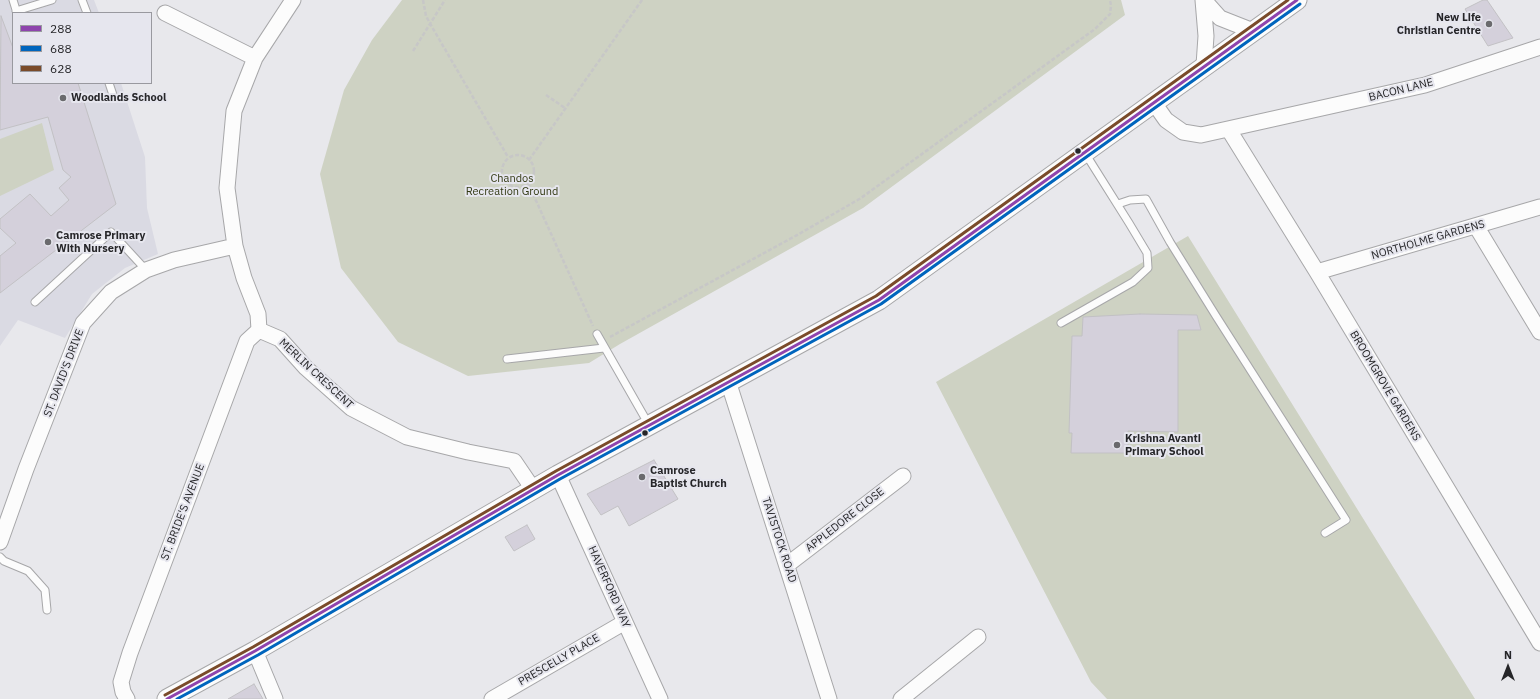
<!DOCTYPE html>
<style>
body{margin:0}
#map{position:relative;width:1540px;height:699px;overflow:hidden;background:#e8e8ec;font-family:"IBM Plex Sans",sans-serif}
canvas{display:block}
.legend{position:absolute;left:12px;top:12px;width:140px;height:72px;box-sizing:border-box;background:#e6e6ee;border:1px solid #99999f;margin:0;padding:5px 7px;list-style:none;font-size:12px;color:#262629}
.legend li{display:flex;align-items:center;gap:8px;height:20px}
.legend b{width:20px;border:1px solid #99999f}
.north{position:absolute;left:1488px;top:647px;width:40px;height:40px;-webkit-text-stroke:3px #e6e6ee;paint-order:stroke;rotate:0deg;font-size:11px;font-weight:700;line-height:16px;text-align:center;color:#262629}
.north::after{content:'';display:block;margin:auto;width:14px;height:18px;background:#262629;clip-path:polygon(50% 0,100% 100%,50% 72%,0 100%)}
</style>
<div id="map">
<canvas width="1540" height="699"></canvas>
<ul class="legend">
<li><b style="height:5px;background:#8e44ad"></b>288</li>
<li><b style="height:5px;background:#0065bd"></b>688</li>
<li><b style="height:5px;background:#7a4b2a"></b>628</li>
</ul>
<div class="north">N</div>
</div>
<script>
const c = document.querySelector('canvas').getContext('2d');
c.lineJoin = 'round';
function fillPath(path, color) {
  c.fillStyle = color;
  c.fill(path, 'evenodd');
}
function toPath(rows) {
  const path = new Path2D();
  for (const r of rows) {
    if (r.length === 3) {
      path.moveTo(r[0] + r[2], r[1]);
      path.arc(r[0], r[1], r[2], 0, 2 * Math.PI);
      continue;
    }
    path.moveTo(r[0], r[1]);
    for (let i = 2; i < r.length; i += 2) path.lineTo(r[i], r[i + 1]);
  }
  return path;
}
function stroke(path, color, width, dash) {
  c.strokeStyle = color;
  c.lineWidth = width;
  c.lineCap = dash ? 'butt' : 'round';
  c.setLineDash(dash || []);
  c.stroke(path);
}
function label(font, color, halo, rows, align = 'center') {
  c.font = font + ' "IBM Plex Sans",sans-serif';
  c.lineWidth = 4;
  c.setLineDash([]);
  c.textBaseline = 'middle';
  c.strokeStyle = halo;
  c.fillStyle = color;
  for (const [text, x, y, turn = 0] of rows) {
    c.save();
    c.translate(x, y);
    c.rotate((+turn || 0) * Math.PI / 180);
    c.textAlign = isNaN(turn) ? turn : align;
    if (halo) c.strokeText(text, 0, 0);
    c.fillText(text, 0, 0);
    c.restore();
  }
}
fillPath(toPath([
 [0,0,94,0,99,13,13,13,13,83,121,83,145,157,147,208,158,254,125,268,92,294,65,338,18,320,0,346]
]), '#dadae3');
fillPath(toPath([
 [402,0,1121,0,1125,15,863,208,620,344,589,363,468,376,398,342,341,268,320,174,344,90,372,40],
 [42,123,54,170,0,196,0,139],
 [1188,236,1475,699,1107,699,1091,682,936,382]
]), '#ced2c3');
const building = toPath([
 [1483,0,1487,0,1513,38,1488,46,1465,9,1483,0],
 [1,16,13,48,13,83,78,83,116,204,0,293,0,256,16,243,0,228,0,219,30,194,51,216,69,200,59,188,71,177,63,170,48,117,0,130,1,16],
 [1140,314,1197,315,1201,330,1178,330,1178,432,1128,431,1128,453,1071,453,1072,433,1069,433,1072,336,1082,336,1083,317,1140,314],
 [654,460,678,499,629,526,618,506,601,515,587,494,654,460],
 [527,525,535,539,514,551,505,537,527,525],
 [254,684,263,699,228,699,254,684]
]);
fillPath(building, '#d4d0db');
stroke(building, '#c2c1c4', 1);
const service = toPath([
 [13,0,17,13],
 [82,0,87,13],
 [16,11,52,0],
 [109,83,114,98],
 [1118,204,1130,200,1146,199,1170,242,1216,316,1346,520,1325,533],
 [35,302,111,232,146,270],
 [1061,323,1133,282,1148,268,1147,253,1129,223,1085,153],
 [597,334,649,425],
 [507,359,604,348],
 [0,557,4,561,28,571,45,590,47,610]
]);
const minor = toPath([
 [1203,0,1206,36,1204,65],
 [1204,0,1220,18,1253,31],
 [165,13,255,58],
 [1154,103,1166,120,1183,132,1201,135,1425,85,1540,47],
 [1229,130,1317,272,1540,643],
 [1476,226,1540,332],
 [1317,272,1540,207],
 [259,330,258,314,244,278,235,246,227,188,234,111,255,58,293,0],
 [259,330,280,339,306,368,351,408,407,437,468,452,514,461,533,489],
 [728,381,829,699],
 [558,475,660,699],
 [0,542,26,469,83,323,111,292,146,270,174,260,235,246],
 [787,565,903,476],
 [255,651,275,699],
 [127,699,123,692,121,682,130,653,247,341,259,330],
 [492,699,625,622],
 [901,699,978,637]
]);
const tertiary = toPath([
 [167,699,255,651,558,475,879,300,1297,0]
]);
stroke(service, '#a7a7a9', 9);
stroke(minor, '#a7a7a9', 17);
stroke(tertiary, '#a7a7a9', 21);
stroke(toPath([
 [423,0,426,16,432,27,508,157],
 [413,51,445,0],
 [546,95,565,108],
 [518,171,16],
 [529,160,642,0],
 [528,183,593,326],
 [610,337,799,234,861,198,1095,29,1110,14,1111,6,1110,0]
]), '#c7c7c7', 2.5, [4, 2]);
stroke(service, '#fcfcfc', 7);
stroke(minor, '#fcfcfc', 15);
stroke(tertiary, '#fcfcfc', 19);
stroke(toPath([
 [167,699,255,651,558,475,879,300,1297,0]
]), '#8e44ad', 3);
stroke(toPath([
 [177,699,258,655,560,479,881,304,1300,4]
]), '#0065bd', 3);
stroke(toPath([
 [165,695,253,647,556,471,876,296,1288,0]
]), '#7a4b2a', 3);
for (const [x, y, r, color] of [
 [1489,24,4,"#6a6a6d"],
 [63,98,4,"#6a6a6d"],
 [1078,151,3.5,"#262629"],
 [48,242,4,"#6a6a6d"],
 [645,433,3.5,"#262629"],
 [1117,445,4,"#6a6a6d"],
 [642,477,4,"#6a6a6d"]
]) {
  const dot = new Path2D();
  dot.arc(x, y, r, 0, 2 * Math.PI);
  c.fillStyle = color;
  c.fill(dot);
  stroke(dot, '#e6e6ee', 1.5);
}
label('bold 11px', '#262629', '#e6e6ee', [
 ["New Life",1481,18,"right"],
 ["Christian Centre",1481,31,"right"],
 ["Woodlands School",71,98],
 ["Camrose Primary",56,236],
 ["With Nursery",56,249],
 ["Krishna Avanti",1125,439],
 ["Primary School",1125,452],
 ["Camrose",650,471],
 ["Baptist Church",650,484]
], 'left');
label('11px', '#262629', '#e6e6ee', [
 ["BACON LANE",1401,90,-14],
 ["NORTHOLME GARDENS",1428,240,-16],
 ["ST. DAVID'S DRIVE",64,373,-69],
 ["MERLIN CRESCENT",316,374,43],
 ["BROOMGROVE GARDENS",1385,386,59],
 ["ST. BRIDE'S AVENUE",183,512,-69],
 ["APPLEDORE CLOSE",845,520,-38],
 ["TAVISTOCK ROAD",779,540,72],
 ["HAVERFORD WAY",609,587,66],
 ["PRESCELLY PLACE",559,660,-30]
]);
label('11px', '#313811', '#e6e6ee', [
 ["Chandos",512,179],
 ["Recreation Ground",512,192]
]);
</script>
